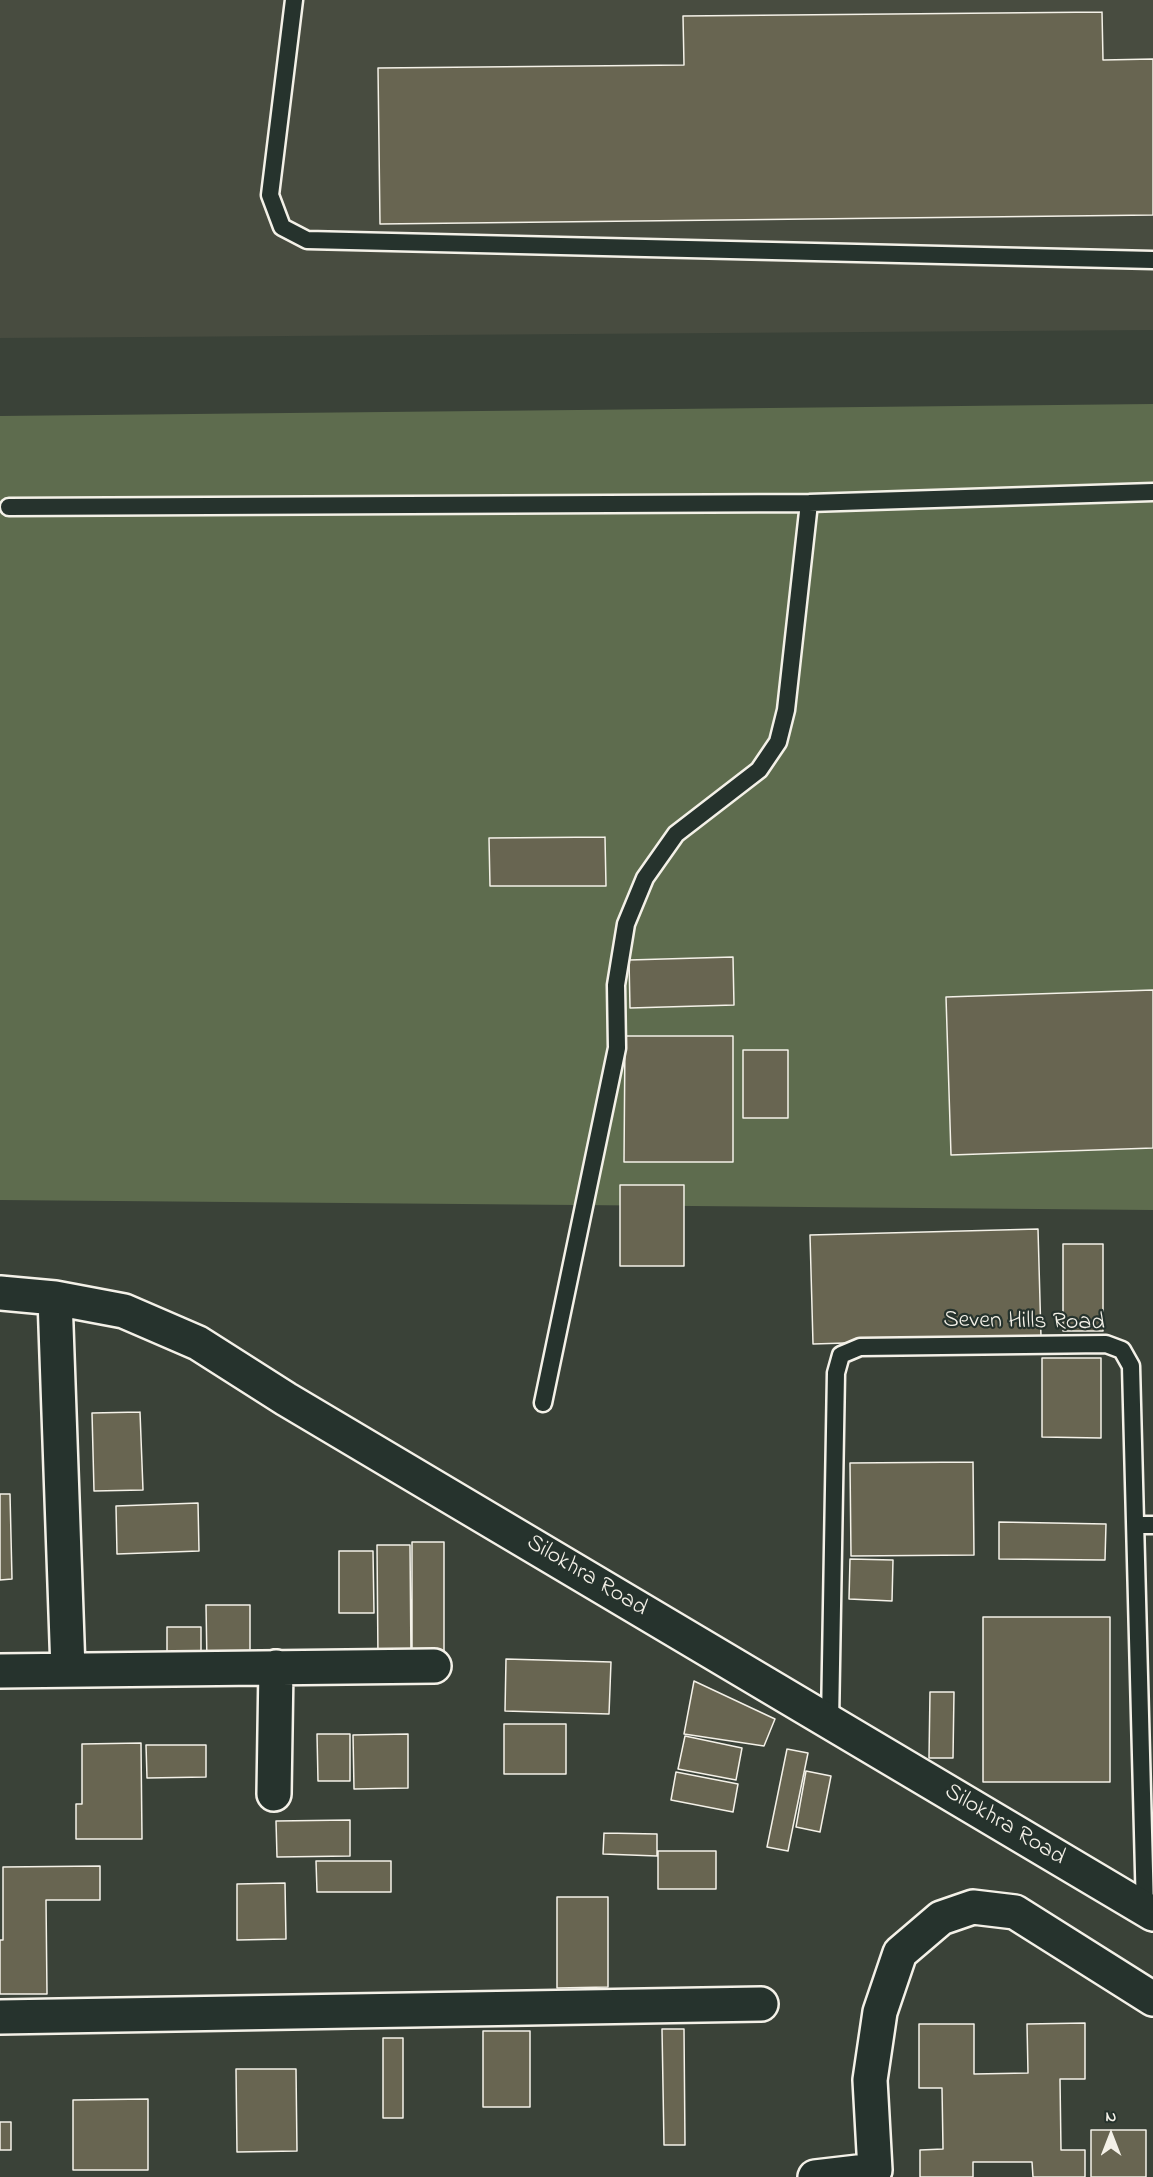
<!DOCTYPE html>
<style>
body{margin:0}
#map{position:relative;width:1153px;height:2177px;overflow:hidden;background:#3a4238;font-family:"Indie Flower",sans-serif}
canvas{display:block}
.north{position:absolute;left:1081px;top:2105px;width:60px;height:60px;-webkit-text-stroke:4px #26332d;paint-order:stroke;rotate:0deg;font-size:16px;font-weight:700;line-height:24px;text-align:center;color:#f4f1e8}
.north::after{content:'';display:block;margin:auto;width:21px;height:27px;background:#f4f1e8;clip-path:polygon(50% 0,100% 100%,50% 72%,0 100%)}
</style>
<div id="map">
<canvas width="1153" height="2177"></canvas>
<div class="north">N</div>
</div>
<script>
const c = document.querySelector('canvas').getContext('2d');
c.lineJoin = 'round';
function fillPath(path, color) {
  c.fillStyle = color;
  c.fill(path, 'evenodd');
}
function toPath(rows) {
  const path = new Path2D();
  for (const r of rows) {
    path.moveTo(r[0], r[1]);
    for (let i = 2; i < r.length; i += 2) path.lineTo(r[i], r[i + 1]);
  }
  return path;
}
function stroke(path, color, width, dash) {
  c.strokeStyle = color;
  c.lineWidth = width;
  c.lineCap = dash ? 'butt' : 'round';
  c.setLineDash(dash || []);
  c.stroke(path);
}
function label(font, color, halo, rows, align = 'center') {
  c.font = font + ' "Indie Flower",sans-serif';
  c.lineWidth = 4.5;
  c.setLineDash([]);
  c.textBaseline = 'middle';
  c.strokeStyle = halo;
  c.fillStyle = color;
  for (const [text, x, y, turn = 0] of rows) {
    c.save();
    c.translate(x, y);
    c.rotate((+turn || 0) * Math.PI / 180);
    c.textAlign = isNaN(turn) ? turn : align;
    if (halo) c.strokeText(text, 0, 0);
    c.fillText(text, 0, 0);
    c.restore();
  }
}
fillPath(toPath([
 [0,0,1153,0,1153,330,0,338]
]), '#484c40');
fillPath(toPath([
 [1153,404,1153,1210,0,1200,0,416]
]), '#5e6c4e');
const building = toPath([
 [1102,12,1103,60,1153,59,1153,215,380,224,378,68,684,65,683,16,1102,12],
 [605,837,606,886,490,886,489,838,605,837],
 [733,957,734,1005,630,1008,629,960,733,957],
 [1153,990,1153,1148,951,1155,946,997,1153,990],
 [625,1036,733,1036,733,1162,624,1162,625,1036],
 [743,1050,788,1050,788,1118,743,1118,743,1050],
 [620,1185,684,1185,684,1266,620,1266,620,1185],
 [1038,1229,1041,1337,813,1344,810,1235,1038,1229],
 [1063,1244,1103,1244,1103,1331,1063,1331,1063,1244],
 [1042,1358,1101,1358,1101,1438,1042,1437,1042,1358],
 [140,1412,143,1490,94,1491,92,1413,140,1412],
 [973,1462,974,1555,851,1556,850,1463,973,1462],
 [0,1494,10,1494,12,1579,0,1580,0,1494],
 [198,1503,199,1551,117,1554,116,1506,198,1503],
 [999,1522,1106,1524,1105,1560,999,1559,999,1522],
 [412,1542,444,1542,444,1665,412,1665,412,1542],
 [377,1545,410,1545,411,1659,378,1659,377,1545],
 [339,1551,373,1551,374,1613,339,1613,339,1551],
 [850,1559,893,1560,892,1601,849,1599,850,1559],
 [206,1605,250,1605,250,1664,207,1665,206,1605],
 [983,1617,1110,1617,1110,1782,983,1782,983,1617],
 [167,1627,201,1627,201,1666,167,1666,167,1627],
 [506,1659,611,1662,609,1714,505,1711,506,1659],
 [694,1681,775,1719,764,1746,684,1734,694,1681],
 [930,1692,954,1692,953,1758,929,1758,930,1692],
 [504,1724,566,1724,566,1774,504,1774,504,1724],
 [317,1734,350,1734,350,1781,318,1781,317,1734],
 [408,1734,408,1788,354,1789,353,1735,408,1734],
 [685,1736,742,1748,736,1780,678,1769,685,1736],
 [141,1743,142,1839,76,1839,76,1804,82,1804,82,1744,141,1743],
 [146,1745,206,1745,206,1777,147,1778,146,1745],
 [787,1749,808,1753,788,1851,767,1847,787,1749],
 [806,1771,831,1776,820,1832,796,1827,806,1771],
 [676,1772,738,1784,733,1812,671,1800,676,1772],
 [350,1820,350,1856,277,1857,276,1821,350,1820],
 [604,1833,657,1834,657,1856,603,1854,604,1833],
 [658,1851,716,1851,716,1889,658,1889,658,1851],
 [316,1861,391,1861,391,1892,317,1892,316,1861],
 [100,1866,100,1900,46,1900,47,1994,0,1994,0,1940,3,1940,3,1867,100,1866],
 [285,1883,286,1939,237,1940,237,1884,285,1883],
 [557,1897,608,1897,608,1987,557,1988,557,1897],
 [1085,2023,1085,2079,1060,2079,1061,2150,1085,2150,1085,2177,1033,2177,1032,2162,973,2162,973,2177,920,2177,920,2150,943,2149,942,2088,919,2088,919,2024,974,2024,974,2074,1028,2073,1027,2024,1085,2023],
 [662,2029,684,2029,685,2145,664,2145,662,2029],
 [483,2031,530,2031,530,2107,483,2107,483,2031],
 [383,2038,403,2038,403,2118,383,2118,383,2038],
 [236,2069,296,2069,297,2151,237,2152,236,2069],
 [148,2099,148,2170,73,2170,73,2100,148,2099],
 [0,2122,11,2122,11,2150,0,2150,0,2122],
 [1091,2130,1146,2130,1146,2177,1091,2177,1091,2130]
]);
fillPath(building, '#686551');
stroke(building, '#f4f1e8', 1.5);
const lane = toPath([
 [294,0,270,195,282,227,307,240,1153,260],
 [9,507,809,503,1153,492],
 [543,1403,617,1048,616,985,626,924,645,878,676,834,759,770,778,742,786,710,809,503],
 [1136,1525,1153,1525],
 [830,1722,836,1373,841,1355,860,1347,1106,1344,1122,1350,1131,1366,1145,1910]
]);
const street = toPath([
 [0,1293,55,1298,124,1311,198,1343,286,1399,1153,1914],
 [55,1298,68,1670],
 [0,1671,434,1666],
 [274,1794,276,1667],
 [0,2017,761,2004],
 [815,2177,875,2170,870,2080,880,2012,900,1953,941,1918,973,1907,1015,1912,1153,1999]
]);
stroke(lane, '#f4f1e8', 21);
stroke(street, '#f4f1e8', 38);
stroke(lane, '#26332d', 16);
stroke(street, '#26332d', 33);
label('24px', '#f4f1e8', '#26332d', [
 ["Seven Hills Road",1024,1323,1],
 ["Silokhra Road",586,1577,31],
 ["Silokhra Road",1004,1826,31]
]);
</script>
